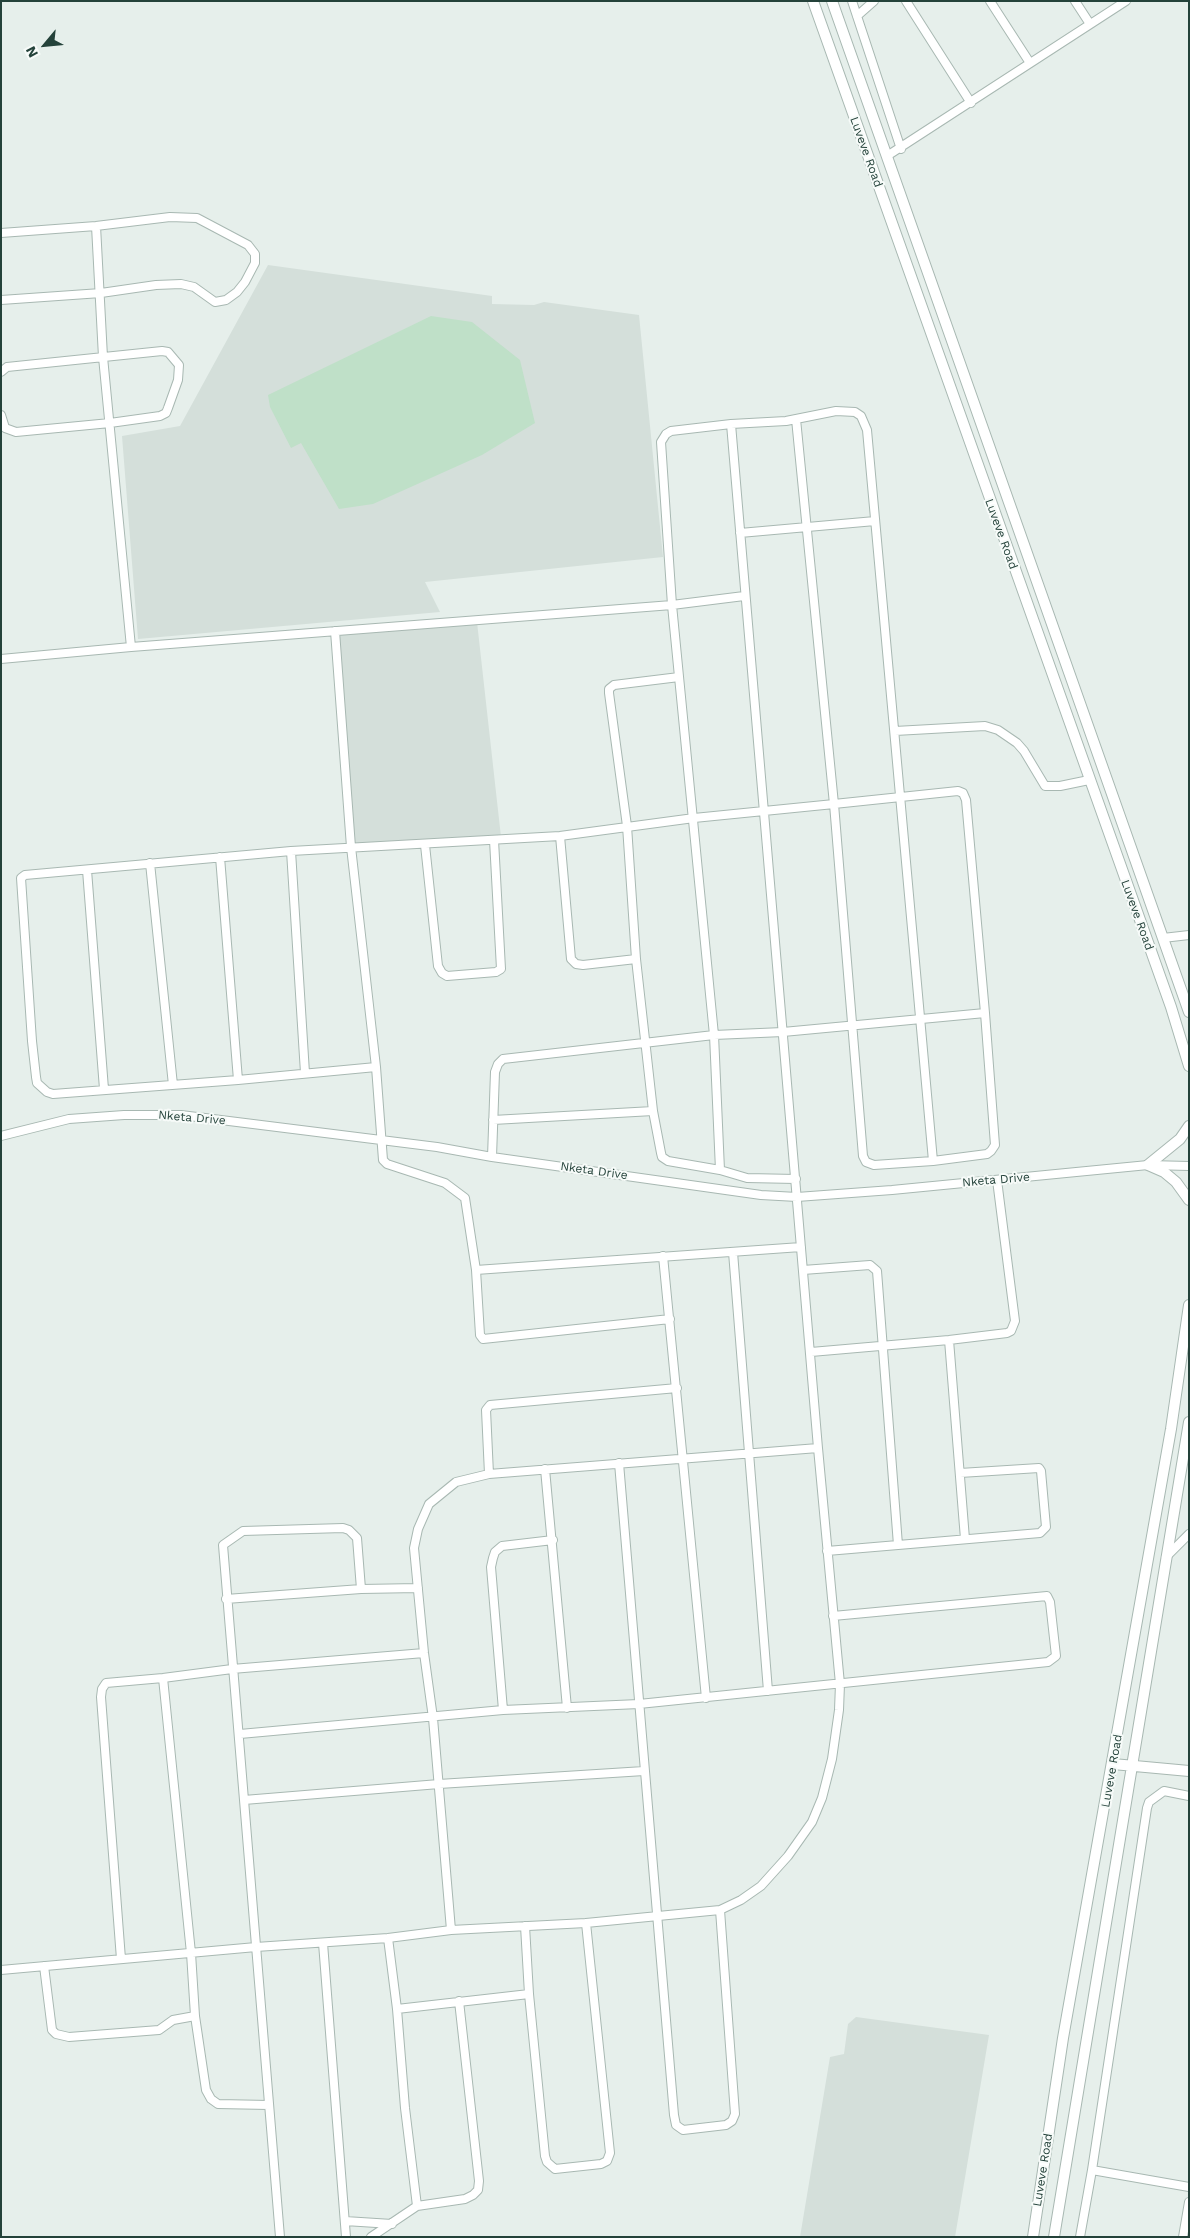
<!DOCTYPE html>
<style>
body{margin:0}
#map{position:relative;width:1190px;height:2238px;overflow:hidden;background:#e6efeb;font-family:"Work Sans",sans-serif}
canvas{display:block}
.frame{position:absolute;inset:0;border:2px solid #24423a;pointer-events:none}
.north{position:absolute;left:20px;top:20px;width:50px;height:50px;-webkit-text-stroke:4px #f7fbf9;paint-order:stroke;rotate:242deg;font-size:14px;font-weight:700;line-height:20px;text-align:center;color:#24423a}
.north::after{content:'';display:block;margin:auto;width:18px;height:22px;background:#24423a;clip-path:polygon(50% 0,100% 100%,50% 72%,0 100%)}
</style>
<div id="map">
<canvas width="1190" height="2238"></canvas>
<div class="frame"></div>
<div class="north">N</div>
</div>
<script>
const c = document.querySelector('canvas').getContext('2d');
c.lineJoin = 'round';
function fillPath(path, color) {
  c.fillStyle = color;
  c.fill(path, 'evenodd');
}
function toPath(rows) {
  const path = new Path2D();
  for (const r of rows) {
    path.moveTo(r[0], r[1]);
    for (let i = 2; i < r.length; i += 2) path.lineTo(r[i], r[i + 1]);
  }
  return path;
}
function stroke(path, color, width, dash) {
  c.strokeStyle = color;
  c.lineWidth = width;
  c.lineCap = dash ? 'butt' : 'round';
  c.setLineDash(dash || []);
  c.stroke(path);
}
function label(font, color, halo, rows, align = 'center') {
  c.font = font + ' "Work Sans",sans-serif';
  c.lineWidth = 4;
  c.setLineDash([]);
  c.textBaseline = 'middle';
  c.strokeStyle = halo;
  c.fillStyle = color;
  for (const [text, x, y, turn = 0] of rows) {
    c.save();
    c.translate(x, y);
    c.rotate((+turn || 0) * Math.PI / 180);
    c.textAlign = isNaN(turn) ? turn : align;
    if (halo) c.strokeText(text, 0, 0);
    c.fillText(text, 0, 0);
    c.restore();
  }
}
fillPath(toPath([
 [268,265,492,296,492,304,534,305,544,302,639,315,663,557,425,582,440,612,138,639,122,436,180,426],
 [477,622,501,837,353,845,337,633],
 [856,2017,989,2035,955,2237,800,2237,830,2057,844,2054,848,2024]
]), '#d4dfda');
fillPath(toPath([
 [431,316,472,322,520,360,535,423,482,455,373,504,339,509,301,443,291,448,270,407,268,395]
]), '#bfe0c8');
const minor = toPath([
 [852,1,901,149],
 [906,1,971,103],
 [990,1,1030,63],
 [1075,1,1090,24],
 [857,16,874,1],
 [887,156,1126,1],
 [96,226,103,357,131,647],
 [1,233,96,226,170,217,197,218,248,245,255,254,255,263,245,282,237,292,226,300,215,302,194,287,181,284,156,285,101,293,1,300],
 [1,372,7,367,162,351,168,352,179,365,178,380,168,408,166,413,160,416,110,423,16,432,5,428,1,415],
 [740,533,875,521],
 [335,631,351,847,376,1067,383,1160,387,1164,445,1183,465,1198,476,1270,480,1335,483,1339,670,1319],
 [1,659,131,647,672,605,744,596],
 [679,677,614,685,609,689,609,693,627,826,636,959,653,1111,661,1153,662,1157,668,1161,720,1170,747,1178,796,1179],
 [895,731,985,726,998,730,1017,743,1024,751,1045,786,1060,786,1089,780],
 [560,836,571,959,576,964,583,965,636,959],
 [425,845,438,966,442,973,447,976,496,972,501,969,494,840],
 [291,851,305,1073],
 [220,857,238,1080],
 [150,863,173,1085],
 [87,870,104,1089],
 [1163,938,1189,935],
 [376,1067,238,1080,53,1094,47,1092,37,1083,36,1077,32,1041,21,878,25,875,291,851,560,836,694,818,834,804,958,791,963,793,966,800,985,1013,995,1145,991,1151,987,1154,933,1161,874,1165,866,1162,863,1156,834,804,796,419],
 [493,1120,653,1111],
 [1,1136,69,1119,124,1115,181,1115,437,1147,492,1157,761,1195,797,1197,892,1190,1148,1165,1189,1166],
 [492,1157,495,1072,498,1064,503,1059,714,1035,783,1032,985,1013],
 [720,1170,714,1035,672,605,661,442,666,434,671,431,731,424,786,421,836,411,855,412,861,416,867,430,933,1161],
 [733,1252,768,1691],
 [663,1256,706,1698],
 [476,1270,801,1247],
 [803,1270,870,1265,877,1271,898,1545],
 [949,1340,965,1539],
 [811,1352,949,1340,1007,1333,1011,1331,1015,1321,997,1180],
 [619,1463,674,2115,676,2125,683,2130,726,2125,732,2121,735,2114,720,1910],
 [545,1469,567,1708],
 [489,1474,486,1410,490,1405,677,1388],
 [827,1551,1040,1533,1046,1527,1041,1471,1039,1468,960,1473],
 [1166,1557,1189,1534],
 [226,1599,361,1589,418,1588],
 [163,1678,191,1953,195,2016,206,2090,211,2099,218,2104,269,2105],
 [503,1710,491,1567,493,1558,495,1552,502,1546,553,1540],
 [240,1734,503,1710,639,1704,1048,1662,1056,1656,1050,1602,1047,1596,833,1616],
 [244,1800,439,1784,644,1771],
 [525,1926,529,1994,545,2156,547,2162,555,2169,601,2164,607,2161,610,2153,586,1923],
 [451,1930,433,1718,424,1653,414,1548,418,1529,429,1504,456,1482,489,1474,818,1448],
 [388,1938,397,2009,405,2108,417,2206,465,2199,473,2195,478,2190,479,2181,459,2001],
 [323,1943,346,2237],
 [121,1959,101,1697,102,1689,106,1683,163,1678,232,1669,424,1653],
 [44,1966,52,2030,56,2034,69,2037,159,2030,173,2020,195,2016],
 [1,1970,256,1947,388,1938,451,1930,586,1923,720,1910,741,1900,761,1886,788,1856,812,1822,822,1798,832,1759,839,1710,840,1684,818,1448,731,424],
 [397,2009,529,1994],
 [1092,2170,1189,2187],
 [345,2221,392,2224],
 [280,2237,223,1545,243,1531,343,1528,349,1530,357,1538,361,1589],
 [371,2237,417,2206],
 [1080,2237,1092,2170,1147,1808,1149,1802,1164,1791,1189,1796],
 [1183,2237,1189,2202]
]);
const tertiary = toPath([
 [813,1,1171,1007,1189,1066],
 [832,1,1189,1012],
 [1189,1126,1180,1139,1148,1165,1164,1172,1176,1182,1189,1200],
 [1113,1764,1189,1771],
 [1033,2237,1063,2038,1171,1429,1189,1305],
 [1054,2237,1189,1422]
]);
stroke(minor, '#a8b8b2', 10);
stroke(tertiary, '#a8b8b2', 12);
stroke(minor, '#fff', 8);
stroke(tertiary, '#fff', 10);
label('12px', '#24423a', '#f7fbf9', [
 ["Luveve Road",866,152,70],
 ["Luveve Road",1001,534,70],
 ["Luveve Road",1137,915,70],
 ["Nketa Drive",192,1118,5],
 ["Nketa Drive",594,1171,8],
 ["Nketa Drive",996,1180,-5],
 ["Luveve Road",1112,1771,-80],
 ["Luveve Road",1043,2170,-81]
]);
</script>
